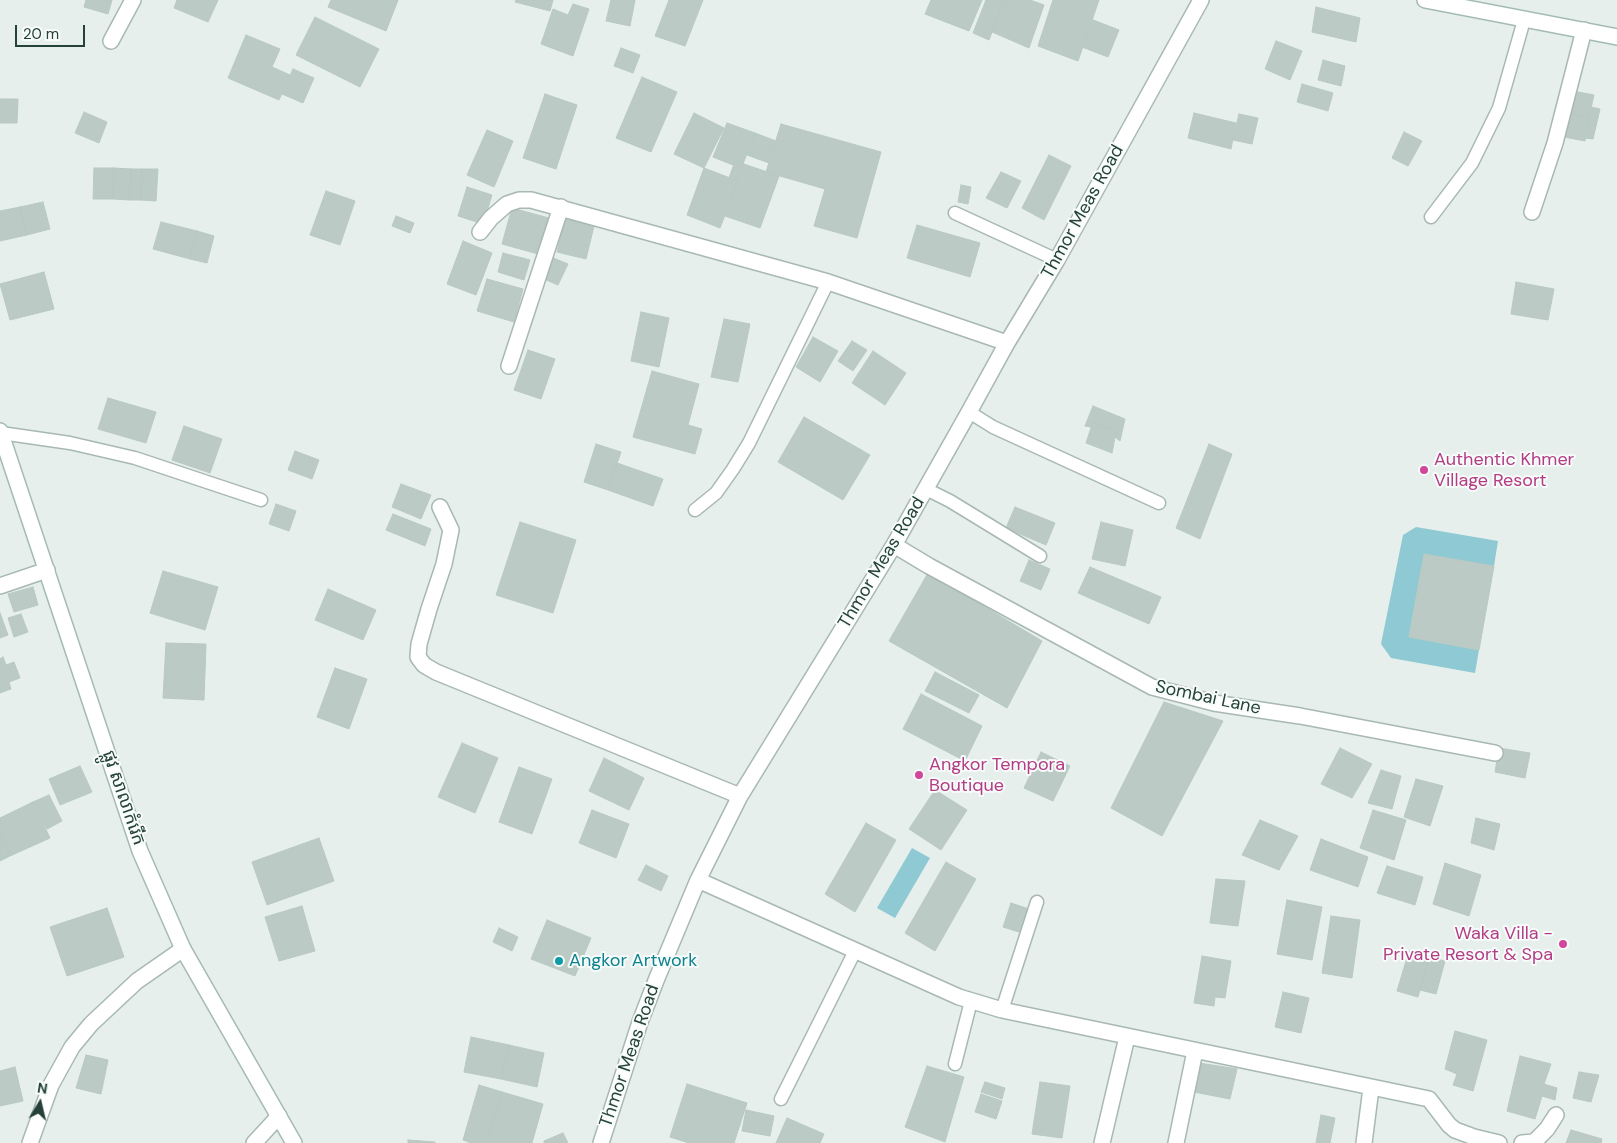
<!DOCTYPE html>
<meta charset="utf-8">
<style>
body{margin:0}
#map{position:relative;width:1617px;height:1143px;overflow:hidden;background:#e6efeb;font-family:"DM Sans",sans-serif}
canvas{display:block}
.north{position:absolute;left:15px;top:1078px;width:50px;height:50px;-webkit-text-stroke:4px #f7fbf9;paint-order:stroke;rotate:9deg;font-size:14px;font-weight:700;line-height:20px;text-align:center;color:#24423a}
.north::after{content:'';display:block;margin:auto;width:18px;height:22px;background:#24423a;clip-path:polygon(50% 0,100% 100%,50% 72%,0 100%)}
.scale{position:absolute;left:15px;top:25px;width:70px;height:22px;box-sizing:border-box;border:2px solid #24423a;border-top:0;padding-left:6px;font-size:15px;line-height:18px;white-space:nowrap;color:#24423a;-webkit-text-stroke:4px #f7fbf9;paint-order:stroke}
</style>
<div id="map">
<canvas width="1617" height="1143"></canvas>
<div class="north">N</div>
<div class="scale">20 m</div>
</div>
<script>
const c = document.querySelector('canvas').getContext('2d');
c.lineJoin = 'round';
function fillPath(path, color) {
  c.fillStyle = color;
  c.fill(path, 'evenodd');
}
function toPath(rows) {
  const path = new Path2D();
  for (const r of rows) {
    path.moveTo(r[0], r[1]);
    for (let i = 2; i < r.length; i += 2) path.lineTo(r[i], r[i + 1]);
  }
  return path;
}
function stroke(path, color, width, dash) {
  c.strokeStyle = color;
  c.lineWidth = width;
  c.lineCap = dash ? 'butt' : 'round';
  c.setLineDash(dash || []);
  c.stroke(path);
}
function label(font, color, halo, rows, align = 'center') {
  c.font = font + ' "DM Sans","Noto Sans Khmer",sans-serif';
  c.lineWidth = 4;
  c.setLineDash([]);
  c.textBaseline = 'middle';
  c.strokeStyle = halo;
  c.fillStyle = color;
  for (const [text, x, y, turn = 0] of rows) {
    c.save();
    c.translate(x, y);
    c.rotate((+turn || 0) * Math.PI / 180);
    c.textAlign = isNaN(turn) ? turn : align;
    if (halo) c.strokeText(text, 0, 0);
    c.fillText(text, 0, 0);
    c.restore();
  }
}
fillPath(toPath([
 [1416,527,1498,541,1494,566,1424,555,1409,637,1479,650,1475,673,1391,658,1381,644,1403,535],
 [912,848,930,858,895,918,877,908]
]), '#8ec9d4');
const building = toPath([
 [86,0,112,0,108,14,84,7,86,0],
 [177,0,218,0,208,22,174,8,177,0],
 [331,0,398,0,386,31,328,7,331,0],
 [516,0,553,0,550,11,515,2,516,0],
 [611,0,635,0,630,26,606,21,611,0],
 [669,0,703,0,685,46,655,36,669,0],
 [931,0,982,0,969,31,925,14,931,0],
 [986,0,1004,0,989,40,973,33,986,0],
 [1004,0,1030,0,1044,5,1029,48,992,32,1004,0],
 [1053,0,1099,0,1078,61,1038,46,1053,0],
 [573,4,589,9,573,56,541,44,553,9,568,15,573,4],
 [1316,7,1360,18,1356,42,1312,32,1316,7],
 [315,17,379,49,360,87,296,55,315,17],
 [1093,20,1119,30,1108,57,1082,47,1093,20],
 [246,35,280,49,272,67,290,75,279,100,228,78,246,35],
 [1276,41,1302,51,1290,80,1265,69,1276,41],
 [621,48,640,55,633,73,614,66,621,48],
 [1323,60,1345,66,1341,86,1318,80,1323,60],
 [293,69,314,78,303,103,282,94,293,69],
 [642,77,677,92,651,152,616,138,642,77],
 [1302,84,1333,93,1328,111,1297,102,1302,84],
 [1573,91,1594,95,1589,117,1568,113,1573,91],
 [545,94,577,105,556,169,523,158,545,94],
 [0,99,18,99,17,123,0,123,0,99],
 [1591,107,1600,109,1593,139,1585,138,1591,107],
 [84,112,107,122,99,143,75,133,84,112],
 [694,113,724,128,704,168,674,154,694,113],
 [1194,113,1236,123,1231,149,1188,138,1194,113],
 [1568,113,1589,117,1585,141,1564,137,1568,113],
 [1239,114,1258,118,1252,144,1233,140,1239,114],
 [727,123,755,133,743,164,735,161,733,165,713,157,727,123],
 [781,124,881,152,857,238,814,226,825,189,766,172,781,124],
 [487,130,513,141,494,187,467,175,487,130],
 [1404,132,1422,141,1408,166,1392,158,1404,132],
 [755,133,776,141,769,163,747,155,755,133],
 [1049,155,1071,166,1044,220,1022,208,1049,155],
 [735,161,779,176,760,228,725,216,738,181,729,178,735,161],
 [94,168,114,168,113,199,93,199,94,168],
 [114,168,131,169,130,200,113,199,114,168],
 [704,168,738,181,720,228,687,215,704,168],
 [131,169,142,169,141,200,130,200,131,169],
 [142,169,158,169,156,201,141,200,142,169],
 [1001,172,1021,181,1007,208,986,198,1001,172],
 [961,185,971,187,968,204,958,202,961,185],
 [467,187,492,195,483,224,458,216,467,187],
 [326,191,355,201,340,245,310,235,326,191],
 [43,202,50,229,27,235,20,207,43,202],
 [20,207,27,235,0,241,0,211,20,207],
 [512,208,549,218,538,254,502,244,512,208],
 [396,216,414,223,410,233,392,226,396,216],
 [565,219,594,226,586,259,557,252,565,219],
 [161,222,197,231,190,259,153,249,161,222],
 [917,225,980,243,970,277,907,258,917,225],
 [197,231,214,236,207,263,190,259,197,231],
 [463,241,492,253,476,295,447,284,463,241],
 [503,253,530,260,524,280,498,272,503,253],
 [551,257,568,264,558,285,542,278,551,257],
 [44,272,54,309,10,320,0,284,44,272],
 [487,279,523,289,514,322,477,311,487,279],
 [1516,282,1554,289,1548,320,1511,314,1516,282],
 [641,312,669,318,659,367,631,361,641,312],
 [724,319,750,324,738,382,711,377,724,319],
 [813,337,838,351,820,382,796,367,813,337],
 [852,341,867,350,853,371,838,361,852,341],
 [528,350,555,359,541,399,514,390,528,350],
 [873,351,906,373,885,405,852,383,873,351],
 [652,371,699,384,688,425,702,429,695,454,633,437,652,371],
 [108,398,156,412,146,443,98,429,108,398],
 [1093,406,1125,419,1120,441,1115,437,1116,432,1093,422,1091,427,1085,426,1093,406],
 [804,417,870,455,843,500,778,462,804,417],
 [1093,422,1116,432,1112,453,1086,443,1093,422],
 [184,426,222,439,210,473,172,460,184,426],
 [596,444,621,452,608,490,584,482,596,444],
 [1209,444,1232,454,1200,539,1176,528,1209,444],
 [295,451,319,460,312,479,288,470,295,451],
 [617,463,663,479,653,506,608,490,617,463],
 [401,484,431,495,421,519,392,507,401,484],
 [276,504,296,511,289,531,269,524,276,504],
 [1015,507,1055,523,1046,545,1006,528,1015,507],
 [393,514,431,529,425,546,386,530,393,514],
 [520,522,576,540,553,613,496,595,520,522],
 [1101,522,1133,530,1125,566,1092,559,1101,522],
 [1424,554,1494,566,1479,650,1409,637,1424,554],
 [1029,560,1050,569,1041,590,1020,581,1029,560],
 [1090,567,1161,597,1149,624,1078,593,1090,567],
 [163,571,218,587,205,630,150,613,163,571],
 [928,573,1042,641,1007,708,889,641,928,573],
 [33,587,38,605,14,612,8,594,33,587],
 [328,589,376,610,363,640,315,620,328,589],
 [0,613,8,635,0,638,0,613],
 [21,614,28,632,14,637,8,618,21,614],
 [166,643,206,644,204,700,163,698,166,643],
 [3,657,6,665,14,662,20,678,9,682,11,689,0,693,0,659,3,657],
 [335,668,367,679,349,729,317,717,335,668],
 [935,672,979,695,969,713,925,691,935,672],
 [921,694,982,726,965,761,903,729,921,694],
 [1164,702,1223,721,1162,836,1111,808,1164,702],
 [462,743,498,758,475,813,438,797,462,743],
 [1340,748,1372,764,1352,798,1321,784,1340,748],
 [1499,748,1530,753,1525,778,1495,772,1499,748],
 [1041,752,1070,766,1053,801,1024,788,1041,752],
 [604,758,644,778,629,810,589,791,604,758],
 [80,766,92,792,60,805,49,779,80,766],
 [519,767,552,779,532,834,499,822,519,767],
 [1381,770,1401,776,1392,809,1368,803,1381,770],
 [1416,779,1443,786,1430,826,1404,817,1416,779],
 [935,790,967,810,941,850,909,829,935,790],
 [49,795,62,821,47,829,33,802,49,795],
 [33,802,50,838,10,856,0,832,0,818,33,802],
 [592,810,629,824,616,858,579,843,592,810],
 [1373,810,1406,820,1394,860,1360,848,1373,810],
 [1476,818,1500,824,1494,850,1471,843,1476,818],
 [1260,820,1298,836,1279,870,1242,855,1260,820],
 [866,823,896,840,855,912,825,894,866,823],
 [0,832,10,856,0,861,0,832],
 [319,838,334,881,267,905,252,862,319,838],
 [1321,839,1368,857,1358,887,1310,870,1321,839],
 [946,862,976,879,935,951,905,933,946,862],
 [1445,863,1481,875,1469,916,1433,904,1445,863],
 [646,865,668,876,661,891,638,880,646,865],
 [1387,866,1423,877,1415,905,1377,893,1387,866],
 [1216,879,1245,881,1238,926,1210,923,1216,879],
 [1287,900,1322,907,1312,960,1277,954,1287,900],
 [1011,903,1029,909,1022,933,1003,927,1011,903],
 [302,906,315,951,279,961,265,917,302,906],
 [107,908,124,957,67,976,50,927,107,908],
 [1331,916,1360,920,1352,978,1322,973,1331,916],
 [547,920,591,938,575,976,531,959,547,920],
 [499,928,518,937,512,951,493,942,499,928],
 [1409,951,1429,957,1418,997,1397,991,1409,951],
 [1202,956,1231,961,1225,998,1215,997,1214,1006,1194,1003,1202,956],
 [1429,957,1445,961,1436,994,1420,990,1429,957],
 [1283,992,1309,998,1301,1033,1275,1027,1283,992],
 [1455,1031,1487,1040,1473,1091,1453,1085,1457,1074,1445,1069,1455,1031],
 [471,1037,509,1045,501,1079,464,1072,471,1037],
 [509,1045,544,1053,537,1087,501,1079,509,1045],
 [86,1055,108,1060,101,1094,76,1088,86,1055],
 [1520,1056,1551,1064,1544,1084,1557,1088,1555,1100,1542,1096,1535,1119,1507,1111,1520,1056],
 [1199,1063,1237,1069,1230,1099,1194,1092,1199,1063],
 [927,1066,964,1077,945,1142,905,1127,927,1066],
 [15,1067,23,1101,0,1106,0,1071,15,1067],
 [1579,1072,1599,1075,1591,1102,1573,1098,1579,1072],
 [985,1082,1005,1088,1002,1099,981,1092,985,1082],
 [1040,1082,1070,1086,1062,1138,1032,1134,1040,1082],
 [687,1084,747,1103,734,1143,689,1143,670,1137,687,1084],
 [479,1085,502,1092,487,1143,471,1143,463,1140,479,1085],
 [502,1092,543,1104,532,1143,487,1143,502,1092],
 [981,1094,1002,1101,996,1119,975,1112,981,1094],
 [746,1110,774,1116,770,1136,742,1131,746,1110],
 [1321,1115,1335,1118,1330,1143,1316,1143,1321,1115],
 [787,1118,824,1134,820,1143,776,1143,787,1118],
 [1571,1130,1602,1139,1601,1143,1566,1143,1571,1130],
 [563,1133,568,1143,544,1143,544,1141,563,1133],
 [408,1140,435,1142,435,1143,408,1143,408,1140]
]);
fillPath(building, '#bbcac4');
stroke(building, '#b8c9c2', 1);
const lane = toPath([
 [955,213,1057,260],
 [1431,217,1472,163,1499,108,1524,20],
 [969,412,993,427,1159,503],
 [1,433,70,443,135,458,261,500],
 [926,489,950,501,1040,556],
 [695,510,716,493,733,469,749,443,828,282],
 [1002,1010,1037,902],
 [955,1064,971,1001],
 [781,1099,855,951]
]);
const street = toPath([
 [111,41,133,0],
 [1532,212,1555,143,1584,30],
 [480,232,491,218,507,204,519,200,531,200,828,282,1007,343],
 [509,366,561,207],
 [440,507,451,530,444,564,429,609,419,644,418,657,424,665,436,672,740,796],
 [894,545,929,566,1152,687,1214,703,1300,716,1495,753],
 [0,586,47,570],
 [698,880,959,997,1002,1010,1429,1099,1449,1125,1455,1130,1474,1137,1499,1143],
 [30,1143,51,1085,72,1047,91,1024,137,981,183,949],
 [254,1143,279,1116],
 [601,1143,640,1022,657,978,698,880,740,796,894,545,969,412,1007,343,1057,260,1201,0],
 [1102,1143,1127,1037],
 [1176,1143,1195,1051],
 [1364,1143,1371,1088],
 [1522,1143,1534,1142,1547,1129,1556,1115]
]);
const secondary = toPath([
 [1425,0,1617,37],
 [0,431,140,851,183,949,294,1143]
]);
stroke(lane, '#a8b8b2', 15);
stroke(street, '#a8b8b2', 18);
stroke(secondary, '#a4bbb3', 18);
stroke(lane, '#fff', 12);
stroke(street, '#fff', 15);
stroke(secondary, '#fff', 15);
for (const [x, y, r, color] of [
 [1424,470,5,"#d1479c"],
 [919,775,5,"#d1479c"],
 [1563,944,5,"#d1479c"],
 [559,961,5,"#0f9aa8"]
]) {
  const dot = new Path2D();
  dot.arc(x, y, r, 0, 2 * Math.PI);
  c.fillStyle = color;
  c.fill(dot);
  stroke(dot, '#f7fbf9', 2);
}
label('18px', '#24423a', '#f7fbf9', [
 ["Thmor Meas Road",1083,212,-61],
 ["Thmor Meas Road",882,563,-59],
 ["Sombai Lane",1208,698,12],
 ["ផ្លូវ សាលាកំរើក",123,798,71],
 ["Thmor Meas Road",630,1056,-71]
]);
label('18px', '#b23c85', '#f7fbf9', [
 ["Authentic Khmer",1434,460],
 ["Village Resort",1434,481],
 ["Angkor Tempora",929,765],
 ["Boutique",929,786],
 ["Waka Villa -",1553,934,"right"],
 ["Private Resort & Spa",1553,955,"right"]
], 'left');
label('18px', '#0d838f', '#f7fbf9', [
 ["Angkor Artwork",569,961]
], 'left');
</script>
